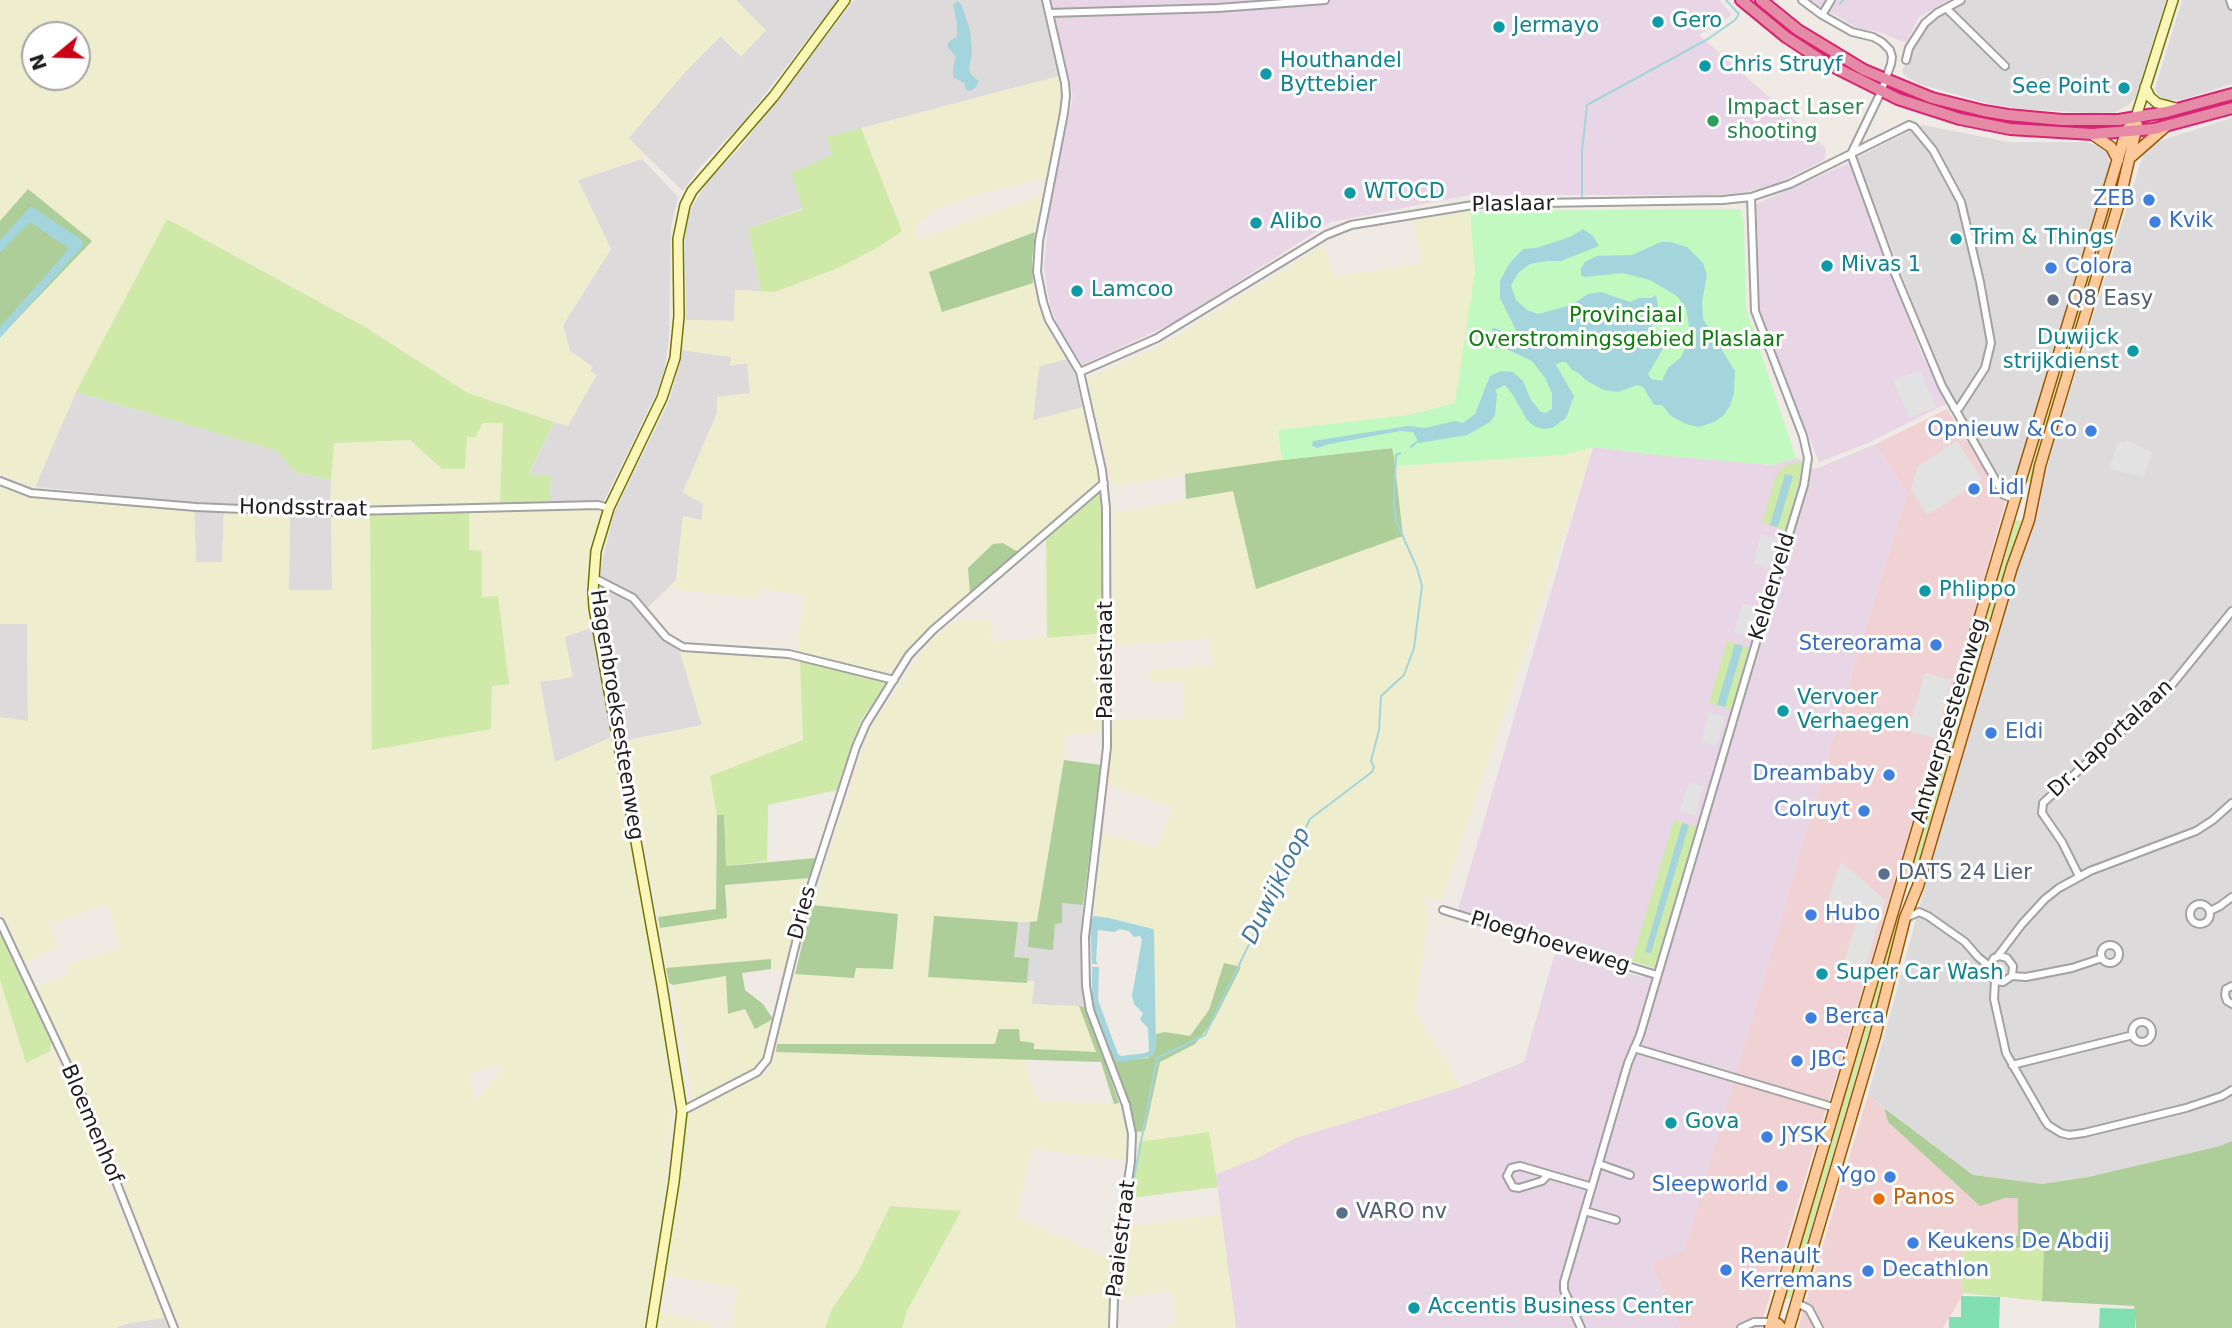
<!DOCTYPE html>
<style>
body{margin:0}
#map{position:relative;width:2232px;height:1328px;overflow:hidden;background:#efeae3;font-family:"DejaVu Sans",sans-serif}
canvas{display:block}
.north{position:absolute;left:21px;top:21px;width:70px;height:70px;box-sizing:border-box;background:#fff;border:2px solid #a5a5a5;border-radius:50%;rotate:251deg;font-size:19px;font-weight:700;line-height:28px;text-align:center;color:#1e1e1e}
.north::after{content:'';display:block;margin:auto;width:24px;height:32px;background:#cb0014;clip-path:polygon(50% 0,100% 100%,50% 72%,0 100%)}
</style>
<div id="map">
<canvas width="2232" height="1328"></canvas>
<div class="north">N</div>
</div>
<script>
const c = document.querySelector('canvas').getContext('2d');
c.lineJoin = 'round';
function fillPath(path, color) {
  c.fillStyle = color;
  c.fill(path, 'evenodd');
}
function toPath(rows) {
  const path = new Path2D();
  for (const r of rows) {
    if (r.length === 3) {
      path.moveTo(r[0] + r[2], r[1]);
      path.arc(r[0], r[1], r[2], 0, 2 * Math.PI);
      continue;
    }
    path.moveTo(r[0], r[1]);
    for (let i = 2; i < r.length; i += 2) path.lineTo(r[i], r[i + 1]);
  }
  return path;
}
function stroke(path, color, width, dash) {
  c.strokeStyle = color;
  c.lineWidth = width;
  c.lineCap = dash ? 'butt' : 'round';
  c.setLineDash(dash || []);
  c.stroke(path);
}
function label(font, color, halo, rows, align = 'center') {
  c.font = font + ' "DejaVu Sans",sans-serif';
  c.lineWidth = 6;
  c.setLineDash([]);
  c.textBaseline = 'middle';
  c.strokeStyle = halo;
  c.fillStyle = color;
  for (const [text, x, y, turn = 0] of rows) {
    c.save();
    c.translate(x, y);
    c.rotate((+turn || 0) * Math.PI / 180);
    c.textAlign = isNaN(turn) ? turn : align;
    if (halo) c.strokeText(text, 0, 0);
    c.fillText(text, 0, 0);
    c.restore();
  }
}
fillPath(toPath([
 [736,0,838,0,744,121,700,167,683,191,628,138,686,71,746,11],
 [854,0,1041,0,1059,76,828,137,832,155,803,208,748,229,761,291,735,290,734,321,686,320,685,237,689,212,707,182,739,149],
 [1968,0,2166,0,2135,98,2128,105,2116,112,2092,113,2023,109,1990,104,1919,84,1904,75,1902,71,1920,36,1929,24],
 [2182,0,2232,0,2232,84,2181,100,2167,100,2159,96,2155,89],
 [2232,118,2232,1141,2220,1146,2087,1177,2042,1184,1973,1175,1868,1095,1985,667,2143,155,2159,141],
 [1922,125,2009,142,2085,142,2100,146,2108,154,2110,167,2012,492,1999,482,1951,399,1856,158],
 [642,159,678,197,671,227,669,337,665,368,655,396,604,501,550,501,551,476,529,475,554,422,568,426,592,367,570,351,563,325,611,249,578,180],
 [683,350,732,357,730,365,747,363,750,393,717,397,717,413,683,492,703,504,702,521,683,516,676,580,642,613,660,636,680,652,702,725,627,740,601,602,601,567,614,513,670,399],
 [1067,359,1074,372,1083,407,1033,421,1039,366],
 [76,392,279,451,294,472,331,480,330,508,187,502,35,487],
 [194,510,224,511,222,563,196,562],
 [290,514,331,514,333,590,289,590],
 [0,624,27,624,28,722,0,717],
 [595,626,614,736,555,763,540,681,564,679,565,637],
 [1062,903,1083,905,1082,954,1086,1007,1032,1004,1034,982,1027,983,1029,958,1013,957,1018,922,1030,922,1029,947,1055,923,1062,923],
 [164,1318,168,1328,115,1328,129,1323]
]), '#dcdadb');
fillPath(toPath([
 [1947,409,2005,503,1958,672,1760,1328,1680,1328,1651,1264,1685,1249,1854,666,1907,494,1876,444],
 [1868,1095,1884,1108,1888,1122,1979,1205,2005,1198,2018,1198,2018,1236,1965,1238,1962,1287,1964,1293,1943,1328,1798,1328]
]), '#f0d2d4');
fillPath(toPath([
 [1050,0,1719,0,1732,15,1699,35,1826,148,1824,160,1776,184,1746,192,1715,195,1470,195,1331,222,1175,322,1083,365,1060,330,1050,305,1044,268,1049,211,1073,96],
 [1810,0,1949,0,1919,17,1906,43,1882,33,1857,28],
 [1849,163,1922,355,1948,403,1868,443,1819,462,1759,313,1756,204],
 [1876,444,1907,494,1854,666,1685,1250,1651,1264,1680,1328,1236,1328,1216,1174,1257,1158,1296,1138,1461,1087,1524,1062,1555,953,1642,977,1657,975,1655,968,1458,910,1593,447,1667,456,1773,465,1796,458,1815,469]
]), '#e8d5e6');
fillPath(toPath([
 [0,0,736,0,766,30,741,57,720,36,686,71,629,138,645,155,642,159,578,180,611,249,563,325,570,351,593,367,590,371,597,375,568,426,468,393,365,327,167,219,76,392,35,487,0,474,0,337,28,189,0,221],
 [35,35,77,35,77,77,35,77],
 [1059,76,1063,96,1059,123,1045,178,978,194,937,209,915,225,920,239,1042,195,1035,232,930,272,942,312,1033,283,1039,310,1052,338,1067,359,1039,366,1033,420,1083,407,1102,479,1099,484,1018,552,1003,543,968,568,970,594,922,636,891,676,796,651,805,595,761,589,759,599,680,590,669,587,676,580,683,516,702,520,703,504,683,492,717,413,717,397,750,393,747,363,730,366,731,357,683,350,685,320,734,321,735,290,775,292,838,268,902,231,861,128],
 [1470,211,1475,272,1455,403,1409,415,1279,430,1282,460,1113,486,1087,379,1164,344,1324,245,1335,277,1422,263,1414,221],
 [483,423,504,423,500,504,330,508,333,443,410,440,442,469,465,468,467,437,475,437],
 [1593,447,1442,899,1422,897,1429,916,1414,1010,1461,1087,1296,1138,1257,1158,1216,1174,1208,1133,1139,1142,1136,1132,1145,1131,1160,1062,1196,1044,1214,1020,1224,963,1209,1010,1190,1036,1165,1032,1156,1034,1153,930,1109,918,1094,916,1103,833,1157,849,1173,808,1108,784,1113,719,1184,719,1183,682,1151,682,1149,670,1213,665,1210,638,1113,646,1114,513,1233,491,1256,588,1403,536,1396,466,1562,455],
 [2,488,94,502,194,510,196,562,222,562,224,511,290,514,289,590,332,590,331,514,370,514,372,750,491,729,492,686,509,683,498,596,481,597,482,552,469,550,469,512,589,508,599,509,602,514,595,535,589,581,595,626,565,637,573,677,540,682,555,762,614,736,656,978,672,1102,666,1193,644,1328,180,1328,113,1164,36,986,69,975,66,964,119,950,109,904,49,924,59,946,25,963,0,908,0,717,28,721,27,624,0,624,0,489],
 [499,1063,502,1068,476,1102,468,1075],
 [958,620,992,620,990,642,1104,633,1102,732,1065,735,1064,760,1037,922,934,916,928,977,1034,981,1032,1004,1079,1006,1096,1052,1033,1049,1020,1041,1019,1029,996,1044,777,1044,795,974,854,978,856,968,898,914,812,905,869,730,931,639],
 [680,652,800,660,803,740,710,776,717,815,716,909,658,917,627,741,702,725],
 [809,878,784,969,771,969,770,959,666,968,660,928,726,918,725,886],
 [726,976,756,1029,773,1019,761,1065,693,1102,673,985],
 [0,980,26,1063,50,1051,52,1048,164,1318,129,1323,115,1328,0,1328],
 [776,1052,1023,1059,1039,1102,1119,1103,1125,1126,1126,1160,1031,1149,1017,1217,1113,1261,1111,1328,902,1328,907,1311,961,1212,890,1206,858,1272,833,1307,825,1328,722,1328,722,1326,731,1327,738,1288,666,1274,681,1171,687,1113,768,1072],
 [1221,1215,1236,1328,1159,1328,1175,1325,1172,1291,1118,1298,1127,1226],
 [659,1313,711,1323,710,1328,657,1328]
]), '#eeedce');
fillPath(toPath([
 [861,128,902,231,875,249,838,268,775,292,761,291,748,229,803,209,791,173,832,155,827,137],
 [2125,148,2129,148,2114,196,2115,205,2068,359,2063,358],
 [167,219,365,327,468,393,554,422,529,474,551,476,550,501,500,504,503,423,483,423,475,437,467,437,465,469,442,469,410,440,334,443,331,480,294,472,278,451,76,392],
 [2059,369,2065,372,2033,483,2026,481],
 [1802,461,1799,484,1785,530,1762,523,1775,478,1781,469,1787,465],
 [1101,492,1104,633,1047,638,1046,539],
 [469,512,469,550,482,551,482,597,498,596,509,684,492,686,491,729,372,750,370,514],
 [2014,520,2021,521,1914,882,1909,880],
 [1727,641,1750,648,1732,710,1709,703],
 [800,660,887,683,861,720,838,790,768,805,767,861,726,866,724,815,717,815,710,776,803,740],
 [1674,820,1697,827,1655,968,1632,961],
 [1896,922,1901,923,1791,1297,1787,1299,1785,1297],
 [0,927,52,1039,50,1051,26,1063,0,980],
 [1209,1132,1218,1187,1131,1198,1139,1142],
 [890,1206,961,1211,907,1311,902,1328,825,1328,833,1307,858,1272],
 [1965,1247,2044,1248,2042,1301,1964,1293,1962,1287]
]), '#cfe9a9');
fillPath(toPath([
 [28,189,92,241,0,337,0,221],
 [1035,232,1032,260,1033,283,942,312,929,272],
 [1393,448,1403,536,1256,589,1233,491,1186,499,1185,474,1282,460],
 [1003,543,1018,552,970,594,968,568,993,544],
 [1064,760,1101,765,1083,905,1062,903,1062,923,1055,924,1053,950,1028,947,1030,922,1037,921],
 [717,815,724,815,726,866,816,858,809,878,725,885,727,918,660,928,658,917,716,909],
 [812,905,898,914,893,969,856,968,854,978,795,974],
 [934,916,1018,922,1014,957,1029,958,1027,983,928,977],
 [771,959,771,969,742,973,745,990,763,1004,773,1019,755,1029,745,1009,728,1014,726,976,673,985,669,983,666,968],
 [1224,963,1241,967,1214,1020,1195,1044,1160,1062,1145,1131,1136,1132,1134,1120,1093,1011,1091,994,1102,1029,1116,1061,1148,1058,1156,1048,1156,1034,1165,1032,1190,1036,1209,1010],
 [1079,1006,1086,1007,1119,1103,1114,1104,1101,1062,776,1052,777,1044,995,1044,999,1029,1019,1029,1020,1041,1034,1043,1034,1049,1096,1052],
 [1884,1108,1973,1175,2042,1184,2088,1177,2220,1146,2232,1141,2232,1328,2136,1328,2134,1306,2042,1301,2044,1248,1965,1247,1965,1238,2018,1236,2018,1198,2005,1198,1980,1206,1888,1122]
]), '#adce98');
fillPath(toPath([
 [1740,209,1744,224,1746,308,1796,458,1773,465,1667,456,1593,447,1562,455,1396,466,1392,448,1282,460,1278,430,1409,415,1455,403,1475,272,1470,211]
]), '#c1f9c0');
fillPath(toPath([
 [1961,1296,2000,1297,1999,1328,1949,1328,1949,1317,1961,1317],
 [2100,1308,2135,1309,2135,1328,2099,1328]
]), '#81deb1');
fillPath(toPath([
 [1921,371,1936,407,1910,418,1892,380],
 [2126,440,2152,453,2144,477,2109,469,2118,441,2125,443],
 [1957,441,1982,480,1927,515,1911,490,1917,467],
 [1761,534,1777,539,1769,568,1753,563],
 [1742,603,1757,607,1749,636,1734,632],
 [1925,673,1951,680,1935,738,1908,731],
 [1709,713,1725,717,1717,746,1701,742],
 [1689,782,1704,786,1695,816,1680,811],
 [1840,863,1849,868,1885,900,1862,977,1842,970,1857,919,1825,910]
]), '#e2e2e2');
fillPath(toPath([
 [957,1,961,4,970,30,972,54,969,69,971,75,979,81,976,87,971,91,966,90,964,83,953,77,953,68,956,57,947,46,949,41,957,37,957,23,953,5],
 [31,206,82,240,83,246,0,338,0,327,68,250,67,247,30,222,0,253,0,240],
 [1583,229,1593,236,1599,246,1561,261,1547,261,1530,264,1518,273,1511,285,1516,300,1527,310,1538,314,1571,305,1588,294,1601,292,1630,302,1639,298,1651,298,1656,295,1658,307,1655,323,1649,329,1652,333,1676,331,1677,342,1666,344,1648,374,1651,379,1662,381,1668,368,1681,357,1687,344,1689,325,1686,308,1677,296,1650,280,1622,273,1584,277,1581,275,1581,269,1585,262,1597,256,1632,255,1661,242,1670,242,1687,247,1703,263,1707,275,1702,302,1703,319,1735,371,1734,393,1730,406,1723,416,1714,422,1699,427,1686,424,1671,416,1662,405,1654,405,1643,387,1637,385,1618,392,1604,390,1587,381,1577,372,1572,370,1566,362,1560,362,1556,365,1574,396,1566,418,1552,428,1543,429,1534,426,1527,420,1513,395,1505,385,1495,390,1497,394,1495,415,1490,422,1467,435,1419,443,1413,432,1400,431,1330,444,1317,448,1312,446,1313,441,1408,426,1425,428,1455,421,1463,423,1475,414,1490,376,1501,371,1513,372,1523,381,1531,400,1541,412,1546,413,1552,409,1552,393,1545,378,1532,361,1502,347,1496,348,1492,338,1492,329,1494,328,1500,330,1508,340,1511,339,1517,332,1500,298,1500,281,1509,264,1523,249,1536,248,1570,237],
 [1785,474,1793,476,1778,527,1770,525],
 [1735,644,1743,646,1725,707,1717,705],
 [1682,823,1689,825,1651,953,1645,952],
 [1094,916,1109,918,1153,929,1154,931,1156,1048,1153,1056,1124,1062,1116,1061,1106,1041,1092,999,1092,967,1099,967,1098,1000,1118,1054,1121,1056,1146,1053,1149,1051,1148,1028,1140,1020,1143,1013,1134,1004,1132,996,1142,940,1140,936,1134,937,1129,931,1120,929,1114,932,1098,930,1096,961,1098,964,1092,964,1090,923]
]), '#a4d5dc');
stroke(toPath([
 [1840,4,1843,0],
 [1582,196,1582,151,1587,105,1708,39,1735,20,1739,14,1726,0],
 [1411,447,1418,441],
 [1117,1328,1118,1276,1125,1226,1157,1058,1205,1035,1310,819,1372,772,1374,767,1371,761,1379,730,1381,696,1404,675,1414,648,1422,586,1417,568,1396,521,1394,503,1396,455,1400,453]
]), '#a4d5dc', 2);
const street = toPath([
 [1046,0,1065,83,1066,96,1064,113,1039,241,1037,272,1043,302,1049,320,1080,372,1102,470,1106,508,1107,747,1085,937,1086,986,1090,1010,1126,1105,1132,1134,1131,1161,1115,1269,1113,1328],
 [1802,0,1822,15,1852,32,1873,37,1882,42,1890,50,1892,57,1891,64,1881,92,1851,154,1891,264,1942,386,2004,495,2016,500],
 [2230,0,2232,6],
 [1946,8,2005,66],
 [1049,13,1218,8,1325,0],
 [1822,15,1831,0],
 [1906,60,1909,48,1925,23,1937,13,1961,0],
 [1080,372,1157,338,1326,235,1351,225,1479,204,1723,200,1751,197,1790,184,1909,125,1914,127,1933,150,1961,202,1980,282,1991,343,1985,368,1959,408,1954,408],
 [0,481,31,493,196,507,312,512,598,505,609,508],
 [594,578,633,598,666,637,683,647,789,654,894,680],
 [2079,876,2062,842,2042,813,2043,803,2170,687,2232,611],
 [2200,914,10],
 [1443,910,1657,975],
 [2210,911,2220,906,2232,897],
 [1906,918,1919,912,1928,916,1965,942,1978,957,1988,965],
 [0,922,83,1098,174,1328],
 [2110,954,9],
 [1997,957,2022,924,2045,899,2059,888,2090,871,2196,831,2213,820,2232,803],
 [2012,976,2026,977,2072,968,2102,958],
 [1995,981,2003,982,2012,976,2013,966,2007,958,2000,956,1994,958,1988,969,1989,974,1995,981,1994,999,2006,1053,2044,1119,2048,1125,2061,1133,2069,1135,2084,1133,2186,1108,2222,1096,2232,1090],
 [2232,986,2226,989,2225,995,2227,1001,2232,1004],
 [2142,1032,10],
 [1634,1048,1836,1108],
 [2012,1065,2133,1035],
 [682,1111,757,1072,767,1060,806,902,856,747,866,724,909,655,933,630,1104,483],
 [1599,1164,1630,1175],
 [1548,1175,1542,1181,1519,1188,1513,1187,1507,1176,1511,1168,1520,1166,1592,1187],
 [1585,1211,1616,1220],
 [1797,1303,1809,1309,1819,1328],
 [1581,1328,1564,1290,1564,1282,1628,1063,1640,1035,1758,636,1804,485,1808,458,1803,436,1755,311,1751,197],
 [1741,1328,1754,1322,1772,1322]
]);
const secondary = toPath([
 [2145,87,2150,97,2157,103,2176,108],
 [2136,117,2173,0],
 [651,1328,674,1182,682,1111,662,986,594,608,593,591,596,551,609,508,662,398,675,358,679,316,678,239,685,205,692,191,774,96,845,0]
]);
const primary = toPath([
 [2092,134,2111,147,2118,160],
 [2132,156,2165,127],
 [1772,1322,1778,1324,1781,1328],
 [1770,1328,2008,522,2126,132,2130,126],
 [1789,1328,1875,1036,1905,918,1918,886,2012,567,2029,520,2040,466,2119,203,2137,125]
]);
const highway = toPath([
 [1741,0,1786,37,1824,62,1898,99,1960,119,2010,129,2092,134,2154,129,2232,108],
 [1761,0,1798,30,1864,70,1932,98,1984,111,2008,115,2062,120,2119,120,2166,112,2232,94]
]);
stroke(street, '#a2a2a2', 10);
stroke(secondary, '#737405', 12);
stroke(primary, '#975600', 13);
stroke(highway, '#d92473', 14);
stroke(street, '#fff', 6);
stroke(secondary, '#f9f6b7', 9);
stroke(primary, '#fcc99b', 10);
stroke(highway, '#e68ba5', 10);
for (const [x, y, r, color] of [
 [1658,22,7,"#0f9aa8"],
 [1499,27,7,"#0f9aa8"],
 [1705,66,7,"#0f9aa8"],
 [1266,74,7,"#0f9aa8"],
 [2124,88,7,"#0f9aa8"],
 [1713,121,7,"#2e9e5b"],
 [1350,193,7,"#0f9aa8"],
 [2149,200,7,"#3f7fe0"],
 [2155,222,7,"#3f7fe0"],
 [1256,223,7,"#0f9aa8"],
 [1956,239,7,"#0f9aa8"],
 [1827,266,7,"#0f9aa8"],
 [2051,268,7,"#3f7fe0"],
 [1077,291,7,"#0f9aa8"],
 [2053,300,7,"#5c6f8a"],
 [2133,351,7,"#0f9aa8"],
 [2091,431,7,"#3f7fe0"],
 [1974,489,7,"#3f7fe0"],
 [1925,591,7,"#0f9aa8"],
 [1936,645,7,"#3f7fe0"],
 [1783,711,7,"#0f9aa8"],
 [1991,733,7,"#3f7fe0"],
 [1889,775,7,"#3f7fe0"],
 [1864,811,7,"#3f7fe0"],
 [1884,874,7,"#5c6f8a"],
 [1811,915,7,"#3f7fe0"],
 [1822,974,7,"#0f9aa8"],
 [1811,1018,7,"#3f7fe0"],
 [1797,1061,7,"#3f7fe0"],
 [1671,1123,7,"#0f9aa8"],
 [1767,1137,7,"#3f7fe0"],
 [1890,1177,7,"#3f7fe0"],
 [1782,1186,7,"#3f7fe0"],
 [1879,1199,7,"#e8710a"],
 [1342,1213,7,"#5c6f8a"],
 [1913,1243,7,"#3f7fe0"],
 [1726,1270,7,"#3f7fe0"],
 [1868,1271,7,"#3f7fe0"],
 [1414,1308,7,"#0f9aa8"]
]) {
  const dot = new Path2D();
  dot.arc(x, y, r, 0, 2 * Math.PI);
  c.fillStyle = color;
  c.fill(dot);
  stroke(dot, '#fff', 2.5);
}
label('21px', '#0d838f', '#fff', [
 ["Gero",1672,22],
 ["Jermayo",1513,27],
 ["Houthandel",1280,62],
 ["Byttebier",1280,86],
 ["Chris Struyf",1719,66],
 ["See Point",2110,88,"right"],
 ["WTOCD",1364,193],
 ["Alibo",1270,223],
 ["Trim & Things",1970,239],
 ["Mivas 1",1841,266],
 ["Lamcoo",1091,291],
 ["Duwijck",2119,339,"right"],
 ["strijkdienst",2119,363,"right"],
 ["Phlippo",1939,591],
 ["Vervoer",1797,699],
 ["Verhaegen",1797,723],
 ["Super Car Wash",1836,974],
 ["Gova",1685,1123],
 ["Accentis Business Center",1428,1308]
], 'left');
label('21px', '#27864d', '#fff', [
 ["Impact Laser",1727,109],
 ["shooting",1727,133]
], 'left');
label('21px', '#366cbe', '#fff', [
 ["ZEB",2135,200,"right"],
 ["Kvik",2169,222],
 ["Colora",2065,268],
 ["Opnieuw & Co",2077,431,"right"],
 ["Lidl",1988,489],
 ["Stereorama",1922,645,"right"],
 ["Eldi",2005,733],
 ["Dreambaby",1875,775,"right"],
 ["Colruyt",1850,811,"right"],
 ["Hubo",1825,915],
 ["Berca",1825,1018],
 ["JBC",1811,1061],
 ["JYSK",1781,1137],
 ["Ygo",1876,1177,"right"],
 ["Sleepworld",1768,1186,"right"],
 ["Keukens De Abdij",1927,1243],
 ["Renault",1740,1258],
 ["Kerremans",1740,1282],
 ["Decathlon",1882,1271]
], 'left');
label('21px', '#1e1e1e', '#fff', [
 ["Plaslaar",1513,205,-1],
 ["Hondsstraat",303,509,1],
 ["Kelderveld",1773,587,-73],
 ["Paaiestraat",1107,660,-90],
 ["Hagenbroeksesteenweg",616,715,81],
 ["Antwerpsesteenweg",1950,721,-73],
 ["Dr. Laportalaan",2111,739,-43],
 ["Dries",803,913,-75],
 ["Ploeghoeveweg",1550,943,17],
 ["Bloemenhof",91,1124,67],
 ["Paaiestraat",1122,1239,-83]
]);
label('21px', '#4e5e75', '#fff', [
 ["Q8 Easy",2067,300],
 ["DATS 24 Lier",1898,874],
 ["VARO nv",1356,1213]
], 'left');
label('21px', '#0d7c0b', '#fff', [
 ["Provinciaal",1626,317],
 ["Overstromingsgebied Plaslaar",1626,341]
]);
label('21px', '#c56008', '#fff', [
 ["Panos",1893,1199]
], 'left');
label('italic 23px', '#44799d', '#fff', [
 ["Duwijkloop",1277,886,-64]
]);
</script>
